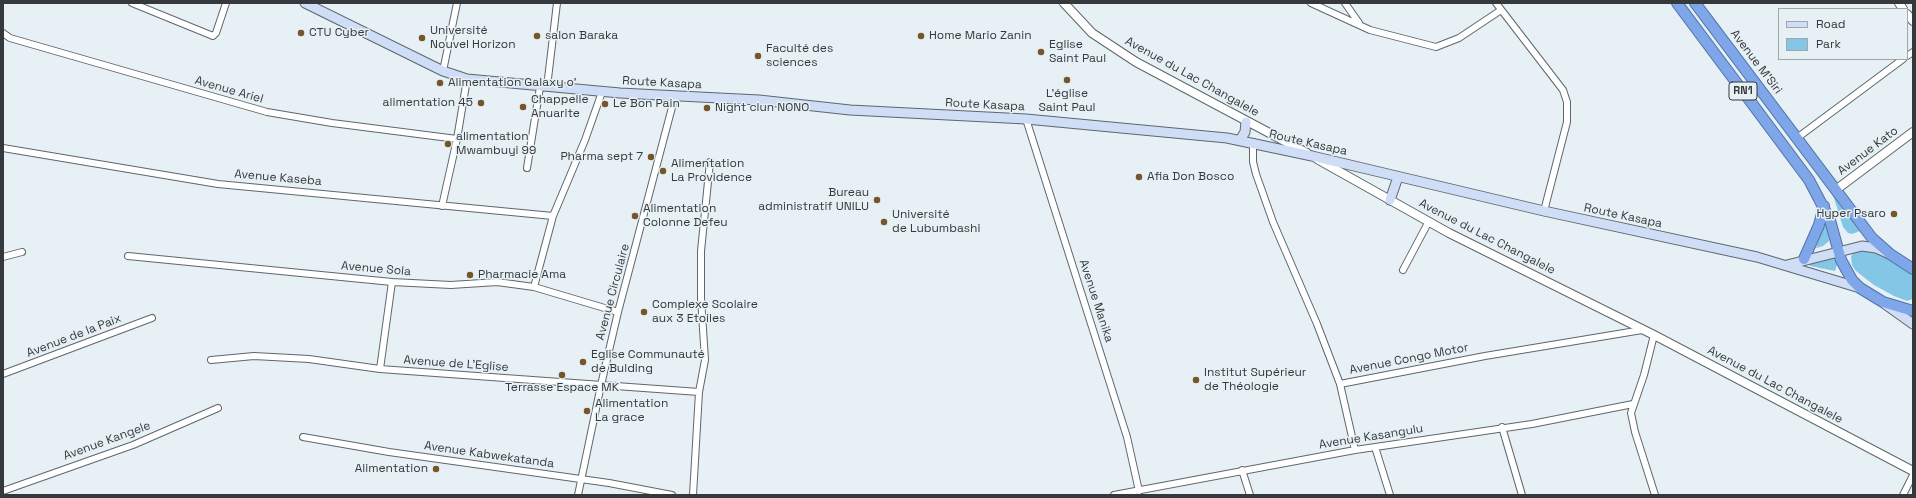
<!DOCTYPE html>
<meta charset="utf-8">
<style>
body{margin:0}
#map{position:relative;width:1916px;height:498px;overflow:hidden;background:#e6f0f5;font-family:"Space Grotesk",sans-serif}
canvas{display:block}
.frame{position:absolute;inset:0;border:4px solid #35393b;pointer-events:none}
.legend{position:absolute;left:1778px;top:8px;width:130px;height:52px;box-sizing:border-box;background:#e6f0f5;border:1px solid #9fa7ab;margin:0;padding:5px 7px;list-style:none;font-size:12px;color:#35393b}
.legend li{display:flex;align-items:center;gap:8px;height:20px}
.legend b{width:20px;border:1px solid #9fa7ab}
</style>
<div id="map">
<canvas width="1916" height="498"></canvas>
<div class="frame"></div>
<ul class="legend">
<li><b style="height:5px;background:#cfdef6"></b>Road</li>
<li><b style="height:11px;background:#83c6e6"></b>Park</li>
</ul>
</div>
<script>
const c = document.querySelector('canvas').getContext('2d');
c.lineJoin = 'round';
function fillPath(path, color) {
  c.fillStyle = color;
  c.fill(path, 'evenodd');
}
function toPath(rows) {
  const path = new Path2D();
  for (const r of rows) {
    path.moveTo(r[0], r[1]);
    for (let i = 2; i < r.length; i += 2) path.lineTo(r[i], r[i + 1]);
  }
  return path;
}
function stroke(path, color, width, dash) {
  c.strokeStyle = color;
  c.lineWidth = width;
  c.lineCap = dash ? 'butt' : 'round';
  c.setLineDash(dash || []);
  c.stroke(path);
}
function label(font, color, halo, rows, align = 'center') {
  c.font = font + ' "Space Grotesk",sans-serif';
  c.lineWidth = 3;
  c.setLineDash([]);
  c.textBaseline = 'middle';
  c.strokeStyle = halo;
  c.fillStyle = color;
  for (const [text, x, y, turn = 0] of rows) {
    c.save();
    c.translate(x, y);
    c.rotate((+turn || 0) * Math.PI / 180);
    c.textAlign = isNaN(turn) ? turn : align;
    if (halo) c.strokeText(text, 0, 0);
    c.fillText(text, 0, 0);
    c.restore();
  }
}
fillPath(toPath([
 [1822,177,1861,228,1860,231,1852,234,1848,233,1843,227,1834,198],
 [1824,223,1828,230,1829,241,1823,246,1816,248],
 [1871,249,1913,273,1913,299,1907,301,1894,296,1874,285,1856,271,1852,265,1851,256,1854,252],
 [1834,257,1837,265,1835,271,1810,266,1809,262]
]), '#83c6e6');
const minor = toPath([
 [132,3,213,36,216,33,226,3],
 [1311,3,1370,30,1436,47,1459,38,1501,10],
 [1345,3,1359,23],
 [1496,3,1563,90,1567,102,1567,122,1544,211],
 [3,33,10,38,267,112,332,123,457,139],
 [1907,56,1913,52],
 [443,71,457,3],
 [547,87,557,3],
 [1026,119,1127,437,1139,491],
 [1797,138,1903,59],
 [1253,142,1253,162,1256,174,1273,222,1317,324,1340,384,1485,356,1642,330],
 [3,148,218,184,553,216],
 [527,168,540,87],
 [442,206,457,139,467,79],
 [128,256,392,282,451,285,497,282,534,287,618,312],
 [3,257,22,252],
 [1403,270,1429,221],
 [534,287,553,216,585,140,602,92],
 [1654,335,1644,375,1631,413,1635,432,1655,495],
 [211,360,254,356,309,359,380,369,699,392],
 [380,369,392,282],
 [3,374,152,318],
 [1340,384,1355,450],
 [1502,427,1522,495],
 [303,437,389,452,609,483,672,495],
 [1375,447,1390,495],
 [1242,470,1250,495],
 [3,491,133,445,218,408],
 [578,495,601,385,618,312,675,96],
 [693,495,699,392,705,360,701,298,701,251,710,162],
 [1114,495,1355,450,1532,424,1633,404],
 [1903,495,1913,475]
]);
const tertiary = toPath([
 [1064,3,1092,33,1136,62,1307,153],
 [1899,3,1903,9],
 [1907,14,1913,21],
 [1317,159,1449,233,1654,335,1913,471],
 [1837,189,1913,132]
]);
const secondary = toPath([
 [305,3,443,71,467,79,620,93,759,100,850,110,1026,119,1227,138,1312,156,1544,211,1757,257,1860,288],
 [1240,140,1245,132,1246,122],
 [1390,200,1398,177],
 [1787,265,1862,246,1876,248,1887,253],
 [1885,304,1913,324]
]);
const trunk = toPath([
 [1677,3,1809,180,1830,220,1841,260,1852,280,1860,288,1883,302,1913,311],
 [1695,3,1872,238,1890,254,1913,269],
 [1804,259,1819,225,1824,206]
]);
stroke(minor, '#5e676b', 8);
stroke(tertiary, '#5e676b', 10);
stroke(secondary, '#5e676b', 11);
stroke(trunk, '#5072a8', 12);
stroke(minor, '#fff', 6);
stroke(tertiary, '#fff', 8);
stroke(secondary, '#cfdef6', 9);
stroke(trunk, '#7fa6e8', 10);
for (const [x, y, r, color] of [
 [301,33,4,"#735629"],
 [537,36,4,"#735629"],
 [921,36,4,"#735629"],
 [422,38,4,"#735629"],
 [1041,52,4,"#735629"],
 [758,56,4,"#735629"],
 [1067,80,4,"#735629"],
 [440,83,4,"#735629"],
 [481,103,4,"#735629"],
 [605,104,4,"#735629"],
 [523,107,4,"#735629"],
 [707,108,4,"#735629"],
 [448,144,4,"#735629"],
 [651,157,4,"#735629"],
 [663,171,4,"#735629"],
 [1139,177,4,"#735629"],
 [877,200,4,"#735629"],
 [1894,214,4,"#735629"],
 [635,216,4,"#735629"],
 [884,222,4,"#735629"],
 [470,275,4,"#735629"],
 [644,312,4,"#735629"],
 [583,362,4,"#735629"],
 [562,375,4,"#735629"],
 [1196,380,4,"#735629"],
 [587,411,4,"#735629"],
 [436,469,4,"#735629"]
]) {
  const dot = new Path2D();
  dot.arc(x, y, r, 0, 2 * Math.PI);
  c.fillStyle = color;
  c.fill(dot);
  stroke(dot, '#e6f0f5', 1.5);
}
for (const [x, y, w] of [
 [1743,91,28]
]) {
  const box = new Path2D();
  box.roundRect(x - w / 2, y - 9, w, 18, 3);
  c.fillStyle = '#e6f0f5';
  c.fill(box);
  stroke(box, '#35393b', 1);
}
label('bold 11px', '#35393b', null, [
 ["RN1",1743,91]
]);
label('12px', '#35393b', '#e6f0f5', [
 ["Université",430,31],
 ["Nouvel Horizon",430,45],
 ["CTU Cyber",309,33],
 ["salon Baraka",545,36],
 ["Home Mario Zanin",929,36],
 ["Eglise",1049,45],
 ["Saint Paul",1049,59],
 ["Faculté des",766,49],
 ["sciences",766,63],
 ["Alimentation Galaxy o'",448,83],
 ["L'église",1067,94,"center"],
 ["Saint Paul",1067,108,"center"],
 ["Chappelle",531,100],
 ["Anuarite",531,114],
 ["alimentation 45",473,103,"right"],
 ["Le Bon Pain",613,104],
 ["Night clun NONO",715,108],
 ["alimentation",456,137],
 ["Mwambuyi 99",456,151],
 ["Pharma sept 7",643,157,"right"],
 ["Alimentation",671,164],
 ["La Providence",671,178],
 ["Afia Don Bosco",1147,177],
 ["Bureau",869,193,"right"],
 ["administratif UNILU",869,207,"right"],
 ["Alimentation",643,209],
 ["Colonne Defeu",643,223],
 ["Hyper Psaro",1886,214,"right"],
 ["Université",892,215],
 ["de Lubumbashi",892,229],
 ["Pharmacie Ama",478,275],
 ["Complexe Scolaire",652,305],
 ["aux 3 Etoiles",652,319],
 ["Eglise Communauté",591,355],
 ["de Bulding",591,369],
 ["Institut Supérieur",1204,373],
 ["de Théologie",1204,387],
 ["Terrasse Espace MK",562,388,"center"],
 ["Alimentation",595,404],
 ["La grace",595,418],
 ["Alimentation",428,469,"right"]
], 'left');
label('12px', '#35393b', '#e6f0f5', [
 ["Avenue M'Siri",1756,62,53],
 ["Avenue du Lac Changalele",1192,77,29],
 ["Route Kasapa",662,83,3],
 ["Avenue Ariel",229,90,16],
 ["Route Kasapa",985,105,3],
 ["Route Kasapa",1308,143,13],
 ["Avenue Kato",1868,151,-37],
 ["Avenue Kaseba",278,178,5],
 ["Route Kasapa",1623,216,12],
 ["Avenue du Lac Changalele",1487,237,27],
 ["Avenue Sola",376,269,5],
 ["Avenue Circulaire",613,292,-75],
 ["Avenue Manika",1096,301,72],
 ["Avenue de la Paix",74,336,-21],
 ["Avenue Congo Motor",1409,359,-11],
 ["Avenue de L'Eglise",456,364,4],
 ["Avenue du Lac Changalele",1775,385,28],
 ["Avenue Kasangulu",1371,437,-9],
 ["Avenue Kangele",107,441,-20],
 ["Avenue Kabwekatanda",489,455,8]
]);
</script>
